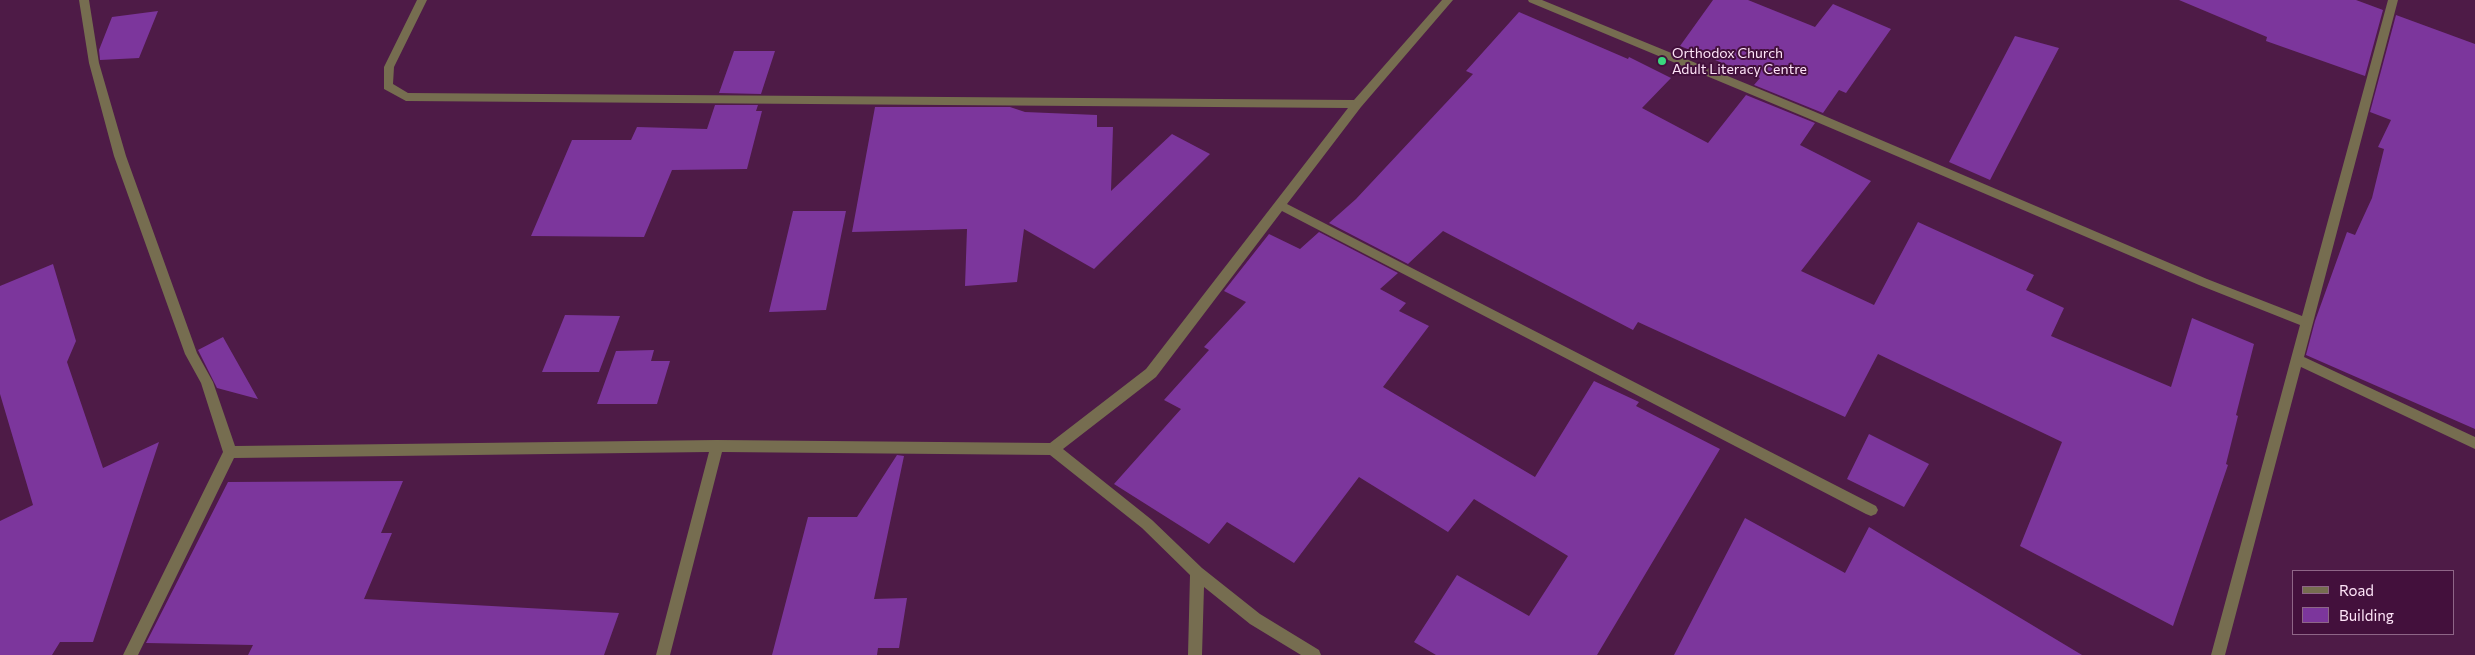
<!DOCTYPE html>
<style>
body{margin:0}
#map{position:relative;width:2475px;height:655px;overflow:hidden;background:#4e1b47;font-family:Commissioner,sans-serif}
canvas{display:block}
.legend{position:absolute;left:2292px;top:570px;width:162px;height:65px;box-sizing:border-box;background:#43103c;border:1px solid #8e6587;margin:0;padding:6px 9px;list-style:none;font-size:15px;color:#fee4f8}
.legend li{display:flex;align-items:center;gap:10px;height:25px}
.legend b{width:25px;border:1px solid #8e6587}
</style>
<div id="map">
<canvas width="2475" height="655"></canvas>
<ul class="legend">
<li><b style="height:6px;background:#766d50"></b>Road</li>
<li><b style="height:14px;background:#7c369c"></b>Building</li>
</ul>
</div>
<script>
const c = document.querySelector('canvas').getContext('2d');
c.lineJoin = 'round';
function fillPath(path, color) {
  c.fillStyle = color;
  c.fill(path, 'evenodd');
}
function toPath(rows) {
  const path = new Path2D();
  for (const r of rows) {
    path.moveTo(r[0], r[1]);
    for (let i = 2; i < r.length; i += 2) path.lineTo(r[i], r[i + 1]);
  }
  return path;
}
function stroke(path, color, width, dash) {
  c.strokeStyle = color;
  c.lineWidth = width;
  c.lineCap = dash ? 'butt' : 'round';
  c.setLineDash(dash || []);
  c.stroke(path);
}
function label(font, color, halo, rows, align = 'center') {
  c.font = font + ' Commissioner,sans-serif';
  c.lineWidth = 4;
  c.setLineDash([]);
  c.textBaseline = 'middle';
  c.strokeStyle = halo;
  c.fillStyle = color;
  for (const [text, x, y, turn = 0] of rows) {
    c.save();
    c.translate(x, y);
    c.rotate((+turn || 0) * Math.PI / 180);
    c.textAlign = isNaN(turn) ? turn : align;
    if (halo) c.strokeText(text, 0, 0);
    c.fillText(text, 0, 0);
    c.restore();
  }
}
fillPath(toPath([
 [1713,0,1748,0,1815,27,1833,4,1891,29,1846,93,1839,90,1823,113,1754,85,1760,78,1680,46],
 [2179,0,2356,0,2383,10,2365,76,2266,41,2267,37],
 [158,11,139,58,100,60,99,50,112,17],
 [1519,12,1628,59,1629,57,1671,78,1642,108,1708,143,1746,95,1815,123,1800,145,1871,181,1801,271,1874,305,1918,222,2034,275,2026,290,2064,308,2051,336,2171,387,2192,318,2254,344,2236,415,2238,416,2226,464,2228,465,2173,626,2020,546,2062,442,1878,354,1845,417,1638,322,1633,330,1443,231,1408,264,1329,223,1356,199,1473,74,1466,71],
 [2396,15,2475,44,2475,429,2306,355,2315,321,2347,232,2355,235,2372,198,2384,149,2378,147,2391,120,2370,112],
 [2015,36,2059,48,1990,180,1949,162],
 [734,51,775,51,761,94,719,93],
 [715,105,758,105,756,111,762,111,747,169,672,170,644,237,531,236,572,140,631,140,637,127,707,129],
 [875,107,1010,107,1025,112,1097,115,1097,127,1113,127,1111,191,1172,134,1210,154,1094,269,1024,229,1017,282,965,286,967,229,852,232],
 [793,211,846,211,826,310,769,312],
 [1319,232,1398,273,1380,289,1406,303,1399,311,1429,326,1383,387,1535,477,1594,381,1639,402,1636,406,1720,449,1597,655,1436,655,1414,642,1457,575,1529,616,1568,556,1474,499,1448,532,1359,477,1294,563,1227,522,1209,544,1114,484,1181,409,1164,400,1209,350,1204,347,1246,302,1224,291,1269,234,1300,249],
 [53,264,76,341,67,362,103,468,159,442,93,642,60,642,52,655,0,655,0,521,33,505,0,394,0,286],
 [565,315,620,316,599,372,542,372],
 [223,337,258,399,217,388,198,350],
 [654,350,651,361,670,361,657,404,597,404,616,351],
 [1869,434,1929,464,1904,507,1847,479],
 [897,455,904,456,874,599,907,598,899,648,878,648,877,655,772,655,808,517,857,517],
 [403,481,381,533,392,533,364,599,619,613,604,655,248,655,253,645,146,643,228,482],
 [1745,518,1845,573,1869,527,2082,655,1674,655]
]), '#7c369c');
fillPath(toPath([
 [79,0,89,0,99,63,126,156,197,353,213,382,235,446,717,440,1050,443,1146,369,1348,108,406,101,384,89,384,67,417,0,427,0,394,67,393,84,408,93,1354,100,1442,0,1453,0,1361,107,1287,204,1876,506,1878,510,1876,514,1871,516,1866,514,1282,211,1156,377,1063,449,1152,520,1202,568,1260,614,1319,650,1321,655,1301,655,1250,624,1204,587,1202,655,1188,655,1190,575,1142,528,1050,455,722,452,670,655,656,655,709,452,234,458,138,655,123,655,223,452,201,383,185,354,114,156,89,63,79,0],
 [1528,0,1542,0,1813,111,2207,279,2302,316,2388,0,2398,0,2304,357,2475,437,2475,449,2301,367,2225,655,2211,655,2300,325,2199,285,1805,117,1529,2,1528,0]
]), '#766d50');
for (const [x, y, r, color] of [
 [1662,61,5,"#3ad77f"]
]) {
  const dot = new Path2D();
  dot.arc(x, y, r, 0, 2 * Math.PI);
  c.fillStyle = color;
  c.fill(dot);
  stroke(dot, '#43103c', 2);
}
label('14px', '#fee4f8', '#43103c', [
 ["Orthodox Church",1672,53],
 ["Adult Literacy Centre",1672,69]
], 'left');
</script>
